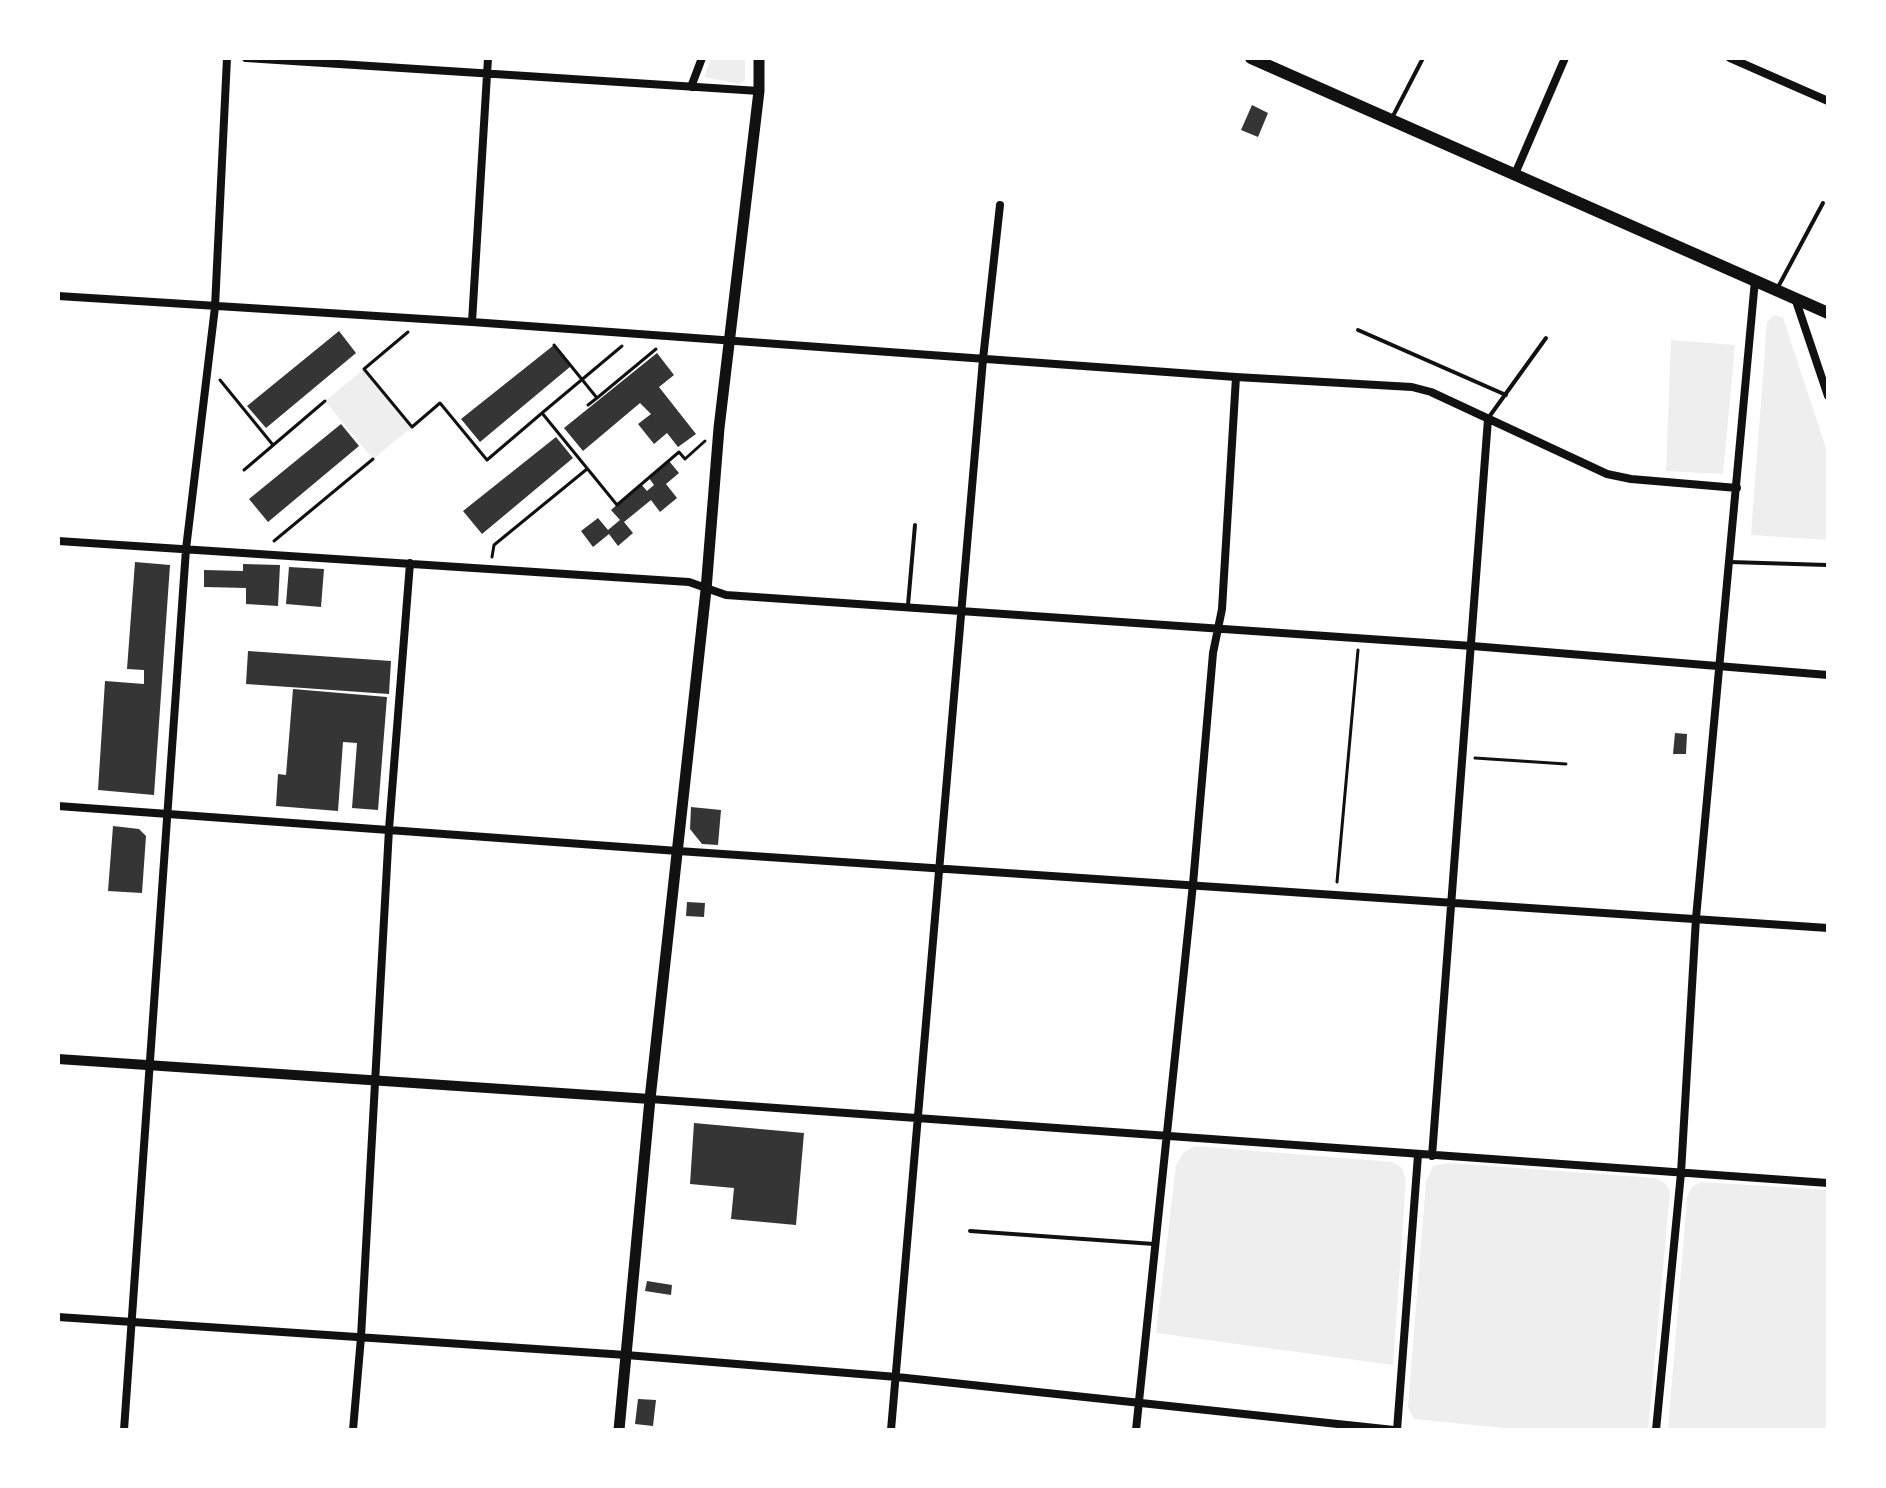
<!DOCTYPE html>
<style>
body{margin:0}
#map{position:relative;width:1886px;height:1488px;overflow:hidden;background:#fff;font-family:Barlow,sans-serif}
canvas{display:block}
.frame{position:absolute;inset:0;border:60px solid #fff;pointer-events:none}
</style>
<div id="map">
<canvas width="1886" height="1488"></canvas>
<div class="frame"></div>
</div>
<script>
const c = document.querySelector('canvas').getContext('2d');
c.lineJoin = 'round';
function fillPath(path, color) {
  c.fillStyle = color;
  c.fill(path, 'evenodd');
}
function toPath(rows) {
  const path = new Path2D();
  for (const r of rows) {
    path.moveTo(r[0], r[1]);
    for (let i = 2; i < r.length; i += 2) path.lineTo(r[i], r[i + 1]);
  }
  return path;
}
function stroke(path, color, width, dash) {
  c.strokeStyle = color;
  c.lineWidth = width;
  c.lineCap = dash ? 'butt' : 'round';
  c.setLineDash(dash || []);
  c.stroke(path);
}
fillPath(toPath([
 [711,58,745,58,745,80,739,84,704,77],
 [1774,315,1783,318,1828,454,1828,540,1751,535,1767,322],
 [1671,340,1735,345,1723,474,1666,471],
 [364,369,412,427,373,459,325,401],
 [1195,1146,1392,1162,1402,1168,1406,1180,1393,1365,1156,1333,1176,1166,1183,1153],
 [1448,1163,1655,1178,1665,1183,1670,1192,1648,1430,1523,1430,1414,1419,1408,1407,1426,1182,1433,1166],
 [1701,1182,1828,1190,1828,1430,1668,1430,1687,1198,1691,1188]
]), '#eee');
fillPath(toPath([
 [1252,105,1268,113,1258,137,1241,130],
 [339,331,356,353,266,428,247,406],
 [554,345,571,366,480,442,461,419],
 [657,353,674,375,659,387,696,434,678,447,667,433,654,444,638,424,651,414,640,403,583,451,564,428],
 [341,424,359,446,268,522,249,499],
 [556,437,573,458,482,534,463,511],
 [669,461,679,473,666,484,677,498,660,512,651,500,624,522,633,533,618,546,609,534,593,547,581,531,598,518,608,530,620,520,611,510,641,484,647,491,654,485,649,478],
 [135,562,170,565,154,795,98,790,105,681,144,684,144,670,127,669],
 [243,564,280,565,278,606,246,604,246,588,204,587,204,570,243,571],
 [289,567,324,569,321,607,286,604],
 [248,651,391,661,389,694,246,684],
 [293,689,387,697,378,810,352,808,357,743,343,742,338,811,276,806,278,774,286,775],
 [1675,733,1687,734,1686,754,1673,754],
 [691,807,721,810,718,845,702,844,690,829],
 [113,826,139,829,146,836,142,893,108,891],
 [687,902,705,903,704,917,686,916],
 [694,1123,804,1133,796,1225,731,1219,734,1188,690,1184],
 [647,1281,672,1285,671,1295,645,1291],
 [638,1399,656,1400,653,1426,635,1424]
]), '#353535');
stroke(toPath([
 [408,332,364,369,412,427,440,403,487,460,542,413,617,505,679,452,685,459,705,441],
 [554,345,597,398,588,405],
 [220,380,273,445],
 [597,398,656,349],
 [542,413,622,346],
 [244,470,325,401],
 [274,541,373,459],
 [492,557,494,545,587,469],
 [1475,758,1566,764],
 [1337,882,1358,650]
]), '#111', 3);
stroke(toPath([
 [1393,116,1423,58],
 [1777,289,1823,203],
 [1358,330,1506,395],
 [1489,417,1546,338],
 [1730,562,1827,565],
 [908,605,915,525],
 [970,1231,1154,1244]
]), '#111', 4);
stroke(toPath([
 [246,58,759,91],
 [1730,58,1828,101],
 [691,87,702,58],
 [1515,174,1565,58],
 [58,296,472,322,1236,377,1412,387,1431,392,1607,474,1631,479,1737,488],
 [1795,298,1828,396],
 [472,322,488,58],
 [58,541,689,582,726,595,1472,646,1828,675],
 [58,806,678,851,1828,928],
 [650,1099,1828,1183],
 [1432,1156,1488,419],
 [58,1317,626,1355,897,1377,1394,1430],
 [124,1430,186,549,215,307,227,58],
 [353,1430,361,1337,389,829,410,563],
 [891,1430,983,359,1000,205],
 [1136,1430,1193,884,1213,653,1222,609,1236,377],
 [1397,1430,1418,1155],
 [1656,1430,1681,1173,1696,918,1755,280]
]), '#111', 8);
stroke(toPath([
 [58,1059,650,1099]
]), '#111', 10);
stroke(toPath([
 [619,1430,650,1099,706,590,719,428,759,91,759,58]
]), '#111', 11);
stroke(toPath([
 [1251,58,1828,313]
]), '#111', 12);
</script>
